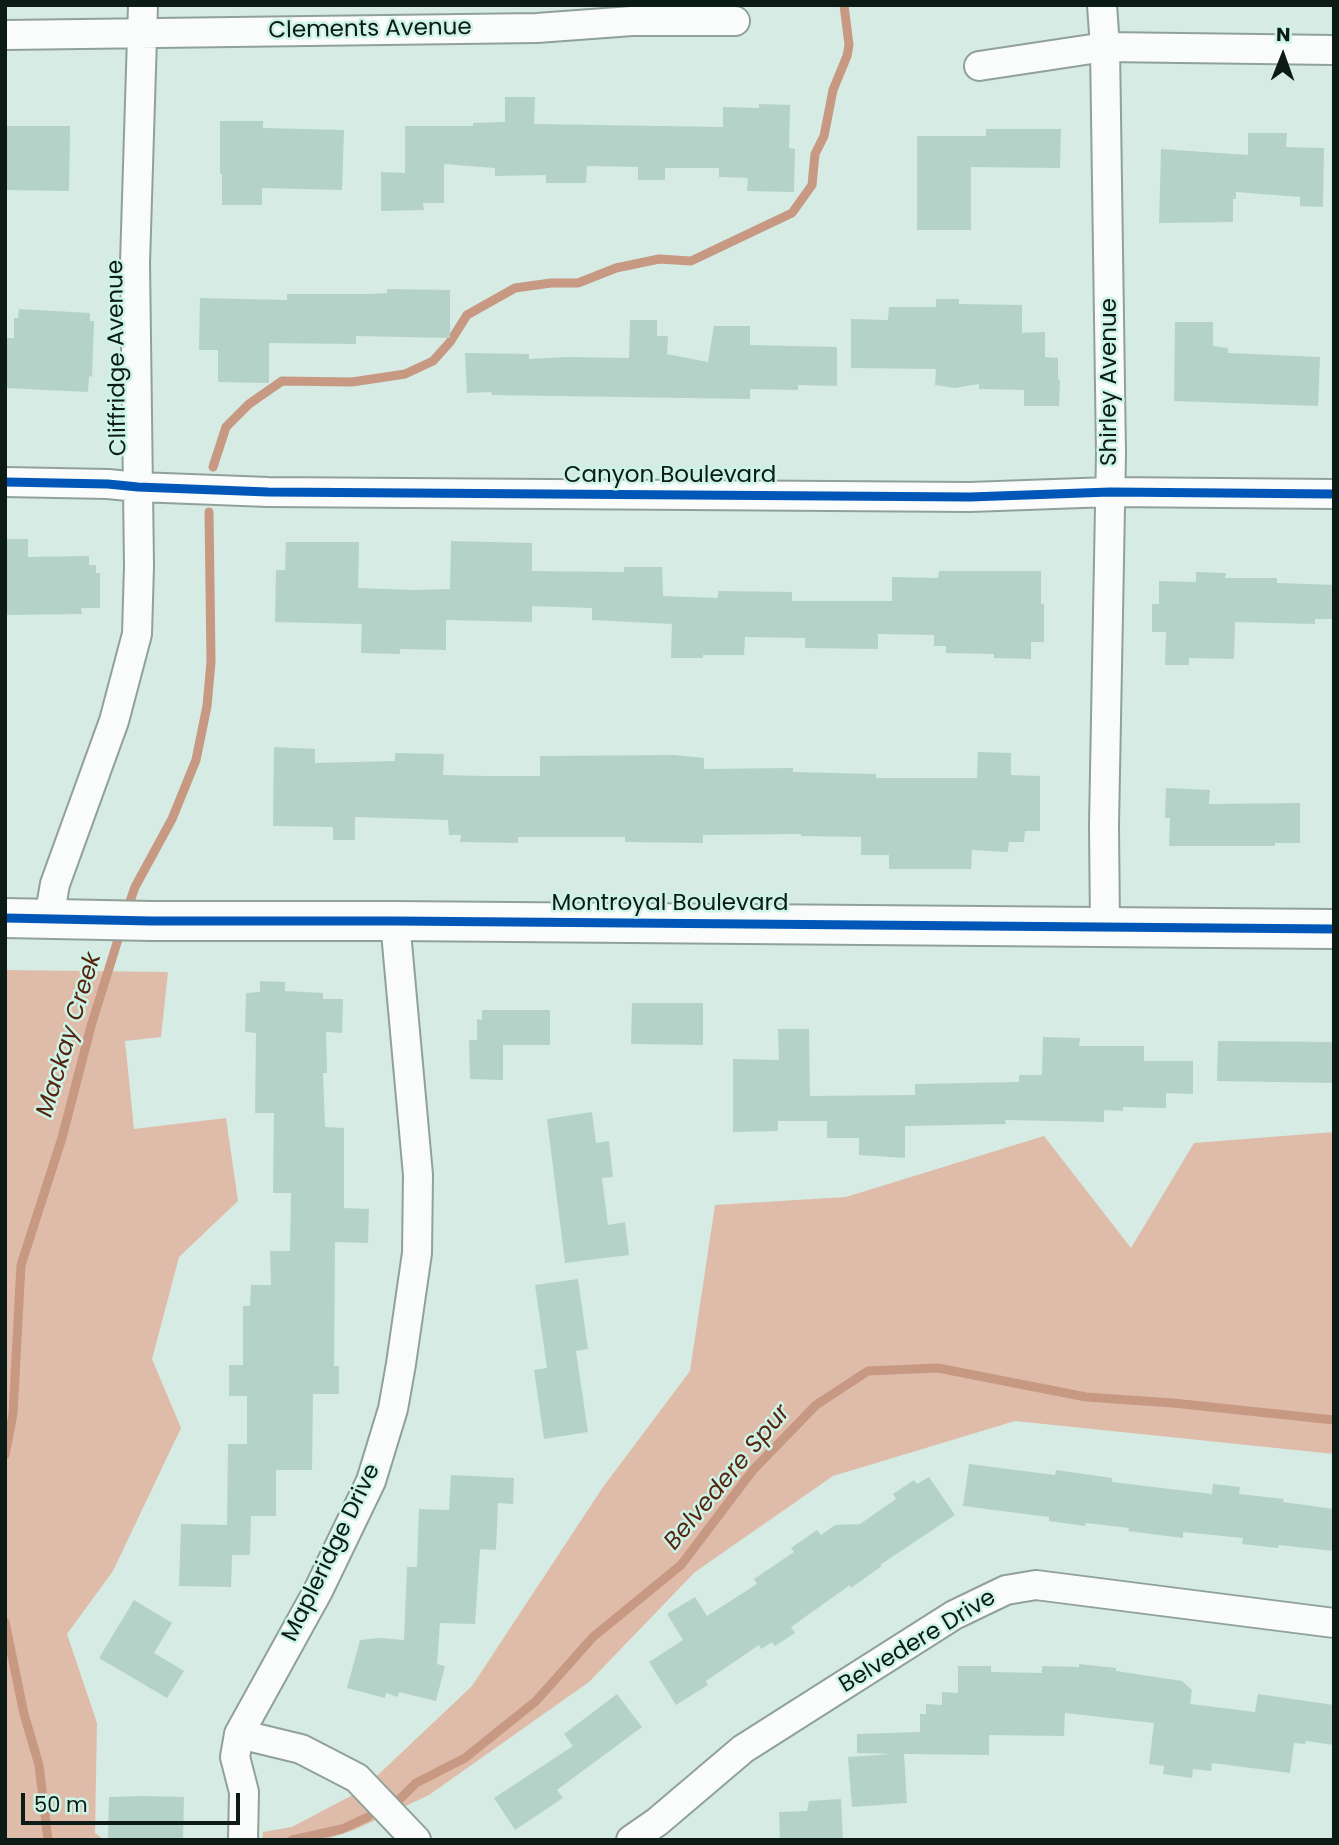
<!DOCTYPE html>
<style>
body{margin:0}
#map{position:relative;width:1339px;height:1845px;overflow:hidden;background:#d6ebe3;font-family:Poppins,sans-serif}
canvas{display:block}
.frame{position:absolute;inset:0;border:7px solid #0d1b16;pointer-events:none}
.north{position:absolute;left:1248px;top:21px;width:70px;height:70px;-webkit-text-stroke:5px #cdf4e6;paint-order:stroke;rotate:1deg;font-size:19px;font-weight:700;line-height:28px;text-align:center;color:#0d1b16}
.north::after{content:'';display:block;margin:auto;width:24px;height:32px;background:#0d1b16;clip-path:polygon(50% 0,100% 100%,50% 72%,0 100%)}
.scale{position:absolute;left:21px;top:1793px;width:219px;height:32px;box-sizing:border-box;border:4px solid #0d1b16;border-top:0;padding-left:9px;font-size:21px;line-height:24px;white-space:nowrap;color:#0d1b16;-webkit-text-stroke:5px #cdf4e6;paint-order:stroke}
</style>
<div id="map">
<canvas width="1339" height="1845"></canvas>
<div class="frame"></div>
<div class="north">N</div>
<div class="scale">50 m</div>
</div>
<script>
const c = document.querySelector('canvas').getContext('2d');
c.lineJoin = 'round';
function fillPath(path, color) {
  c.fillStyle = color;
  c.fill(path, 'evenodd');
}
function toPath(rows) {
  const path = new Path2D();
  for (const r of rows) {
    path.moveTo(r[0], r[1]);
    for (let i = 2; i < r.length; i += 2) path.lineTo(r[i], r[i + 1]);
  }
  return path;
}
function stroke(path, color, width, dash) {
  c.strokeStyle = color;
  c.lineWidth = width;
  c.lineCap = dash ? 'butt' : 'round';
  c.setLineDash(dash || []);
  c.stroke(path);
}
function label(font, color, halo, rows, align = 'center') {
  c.font = font + ' Poppins,sans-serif';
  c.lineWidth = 5;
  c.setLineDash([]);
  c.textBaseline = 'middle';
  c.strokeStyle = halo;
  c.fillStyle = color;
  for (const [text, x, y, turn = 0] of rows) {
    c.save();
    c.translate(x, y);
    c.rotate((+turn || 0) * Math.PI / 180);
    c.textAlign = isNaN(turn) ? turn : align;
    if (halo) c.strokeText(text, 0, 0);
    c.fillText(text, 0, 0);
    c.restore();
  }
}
fillPath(toPath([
 [5,970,168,972,161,1037,125,1041,134,1129,226,1118,238,1201,179,1257,152,1359,181,1428,113,1571,67,1634,97,1723,95,1833,104,1840,5,1840],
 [1334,1132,1334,1454,1015,1421,833,1476,695,1572,589,1682,429,1795,354,1830,324,1840,262,1840,263,1832,292,1827,362,1790,472,1686,603,1487,690,1371,715,1205,846,1197,1044,1136,1131,1248,1194,1143]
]), '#dfbca9');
stroke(toPath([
 [213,467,226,427,249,404,282,381,352,382,405,374,433,361,450,342,467,315,515,288,551,283,578,283,616,268,659,259,691,261,792,213,812,185,815,154,824,136,833,90,847,56,849,45,844,5],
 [127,910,135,887,172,819,196,760,207,706,211,662,209,512],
 [5,1455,13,1414,21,1265,62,1138,91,1026,121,930],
 [5,1622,24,1714,39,1765,48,1840],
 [389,1803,399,1800,416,1783,465,1758,536,1701,593,1637,681,1565,753,1470,816,1405,868,1371,938,1368,1086,1397,1173,1403,1334,1420],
 [292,1840,342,1829,368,1817]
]), '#c79882', 9);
fillPath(toPath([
 [505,97,535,97,534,124,723,127,723,107,759,108,759,104,790,105,789,148,795,149,794,192,747,191,748,178,719,177,719,168,665,168,665,180,638,180,638,167,587,166,586,183,546,183,546,175,495,176,495,168,444,164,444,203,423,203,424,210,381,211,381,172,405,173,405,126,473,126,473,123,505,122],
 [220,121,263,121,263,128,344,130,342,190,262,188,262,205,222,205,222,174,220,174],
 [5,126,70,126,69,191,5,190],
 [986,129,1061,129,1060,168,971,167,971,230,917,230,917,136,986,136],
 [1248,133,1287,133,1286,147,1324,148,1323,207,1300,206,1300,197,1236,192,1236,199,1233,199,1233,222,1159,223,1161,149,1248,155],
 [387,289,450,290,450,338,356,336,356,344,269,343,269,383,218,382,218,350,199,350,200,298,287,300,287,294,368,294,387,293],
 [936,299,959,299,959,304,1022,305,1022,333,1045,332,1045,357,1058,358,1058,379,1060,380,1059,406,1024,406,1024,390,979,389,979,384,955,388,935,385,936,369,851,368,851,319,888,320,889,307,936,307],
 [19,309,90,313,90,321,94,321,92,377,89,376,88,392,5,388,5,338,14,338,14,318,18,318],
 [630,320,657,320,657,336,668,336,667,354,708,362,714,326,750,326,750,345,837,347,837,386,798,385,798,390,750,389,750,399,492,395,491,392,467,393,465,353,529,354,529,359,568,357,629,358],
 [1175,322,1213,322,1213,346,1228,348,1228,353,1320,357,1318,406,1174,401],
 [5,539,28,539,28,557,89,556,89,565,96,565,96,573,100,573,100,608,81,608,82,614,5,615],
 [451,541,532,543,532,571,624,572,624,567,662,567,663,596,718,598,718,591,792,592,792,601,892,601,892,577,938,578,939,571,1041,571,1041,604,1044,604,1044,642,1031,642,1031,659,994,658,994,654,946,653,946,646,934,646,934,635,878,634,878,649,805,648,805,638,745,637,744,655,703,655,703,658,671,658,672,624,592,620,592,608,532,606,532,622,446,620,446,650,400,649,400,654,361,653,362,624,275,622,276,570,285,570,286,542,359,542,358,588,414,590,450,589],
 [1196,572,1226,573,1225,578,1277,578,1277,583,1334,585,1334,619,1315,619,1315,624,1235,622,1234,659,1189,658,1189,665,1165,665,1166,632,1152,632,1152,604,1159,604,1159,581,1196,582],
 [274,747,315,749,315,763,395,761,395,753,444,754,443,775,484,776,540,776,540,756,674,755,704,758,704,769,793,768,793,772,876,774,876,778,977,778,978,752,1011,753,1011,775,1040,776,1040,831,1025,831,1024,842,1009,842,1008,852,972,850,971,869,889,869,889,855,861,855,861,837,801,836,801,834,703,835,703,843,625,842,625,837,518,837,518,843,460,842,461,835,449,835,448,820,355,817,355,840,333,840,333,827,273,826],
 [1166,788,1210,790,1209,804,1300,803,1300,843,1275,843,1275,846,1169,846,1170,818,1165,818],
 [260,981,285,982,285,991,323,993,323,999,343,999,342,1033,326,1032,327,1073,323,1073,325,1127,344,1128,344,1208,369,1209,368,1243,335,1242,334,1366,339,1366,339,1394,313,1394,312,1470,276,1470,276,1516,251,1516,250,1555,232,1555,231,1587,179,1586,181,1524,227,1525,228,1444,247,1444,247,1396,229,1396,229,1365,243,1365,243,1306,250,1306,251,1285,271,1285,270,1251,290,1251,291,1193,273,1193,274,1113,255,1113,256,1033,245,1032,246,993,260,992],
 [632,1003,703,1003,703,1045,631,1044],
 [482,1010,550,1010,550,1045,503,1045,503,1080,470,1079,469,1040,477,1040,477,1019,482,1020],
 [778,1029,809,1029,810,1096,915,1095,915,1084,1019,1082,1019,1075,1042,1075,1043,1037,1080,1038,1079,1046,1144,1046,1144,1061,1193,1061,1193,1094,1166,1093,1166,1108,1123,1107,1123,1111,1104,1110,1104,1122,1005,1120,1006,1124,905,1126,905,1158,859,1155,859,1138,827,1138,827,1121,778,1121,778,1131,733,1132,733,1059,779,1060],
 [1218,1041,1334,1042,1334,1083,1217,1081],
 [592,1112,596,1143,609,1141,613,1177,602,1178,608,1225,625,1222,629,1255,565,1263,547,1119],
 [578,1279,588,1349,576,1351,588,1432,544,1439,534,1370,547,1368,535,1285],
 [969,1464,1055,1475,1056,1470,1112,1478,1112,1482,1212,1494,1213,1484,1240,1487,1239,1494,1284,1499,1283,1502,1334,1509,1334,1551,1279,1545,1278,1548,1242,1544,1243,1538,1183,1532,1183,1538,1128,1531,1129,1528,1086,1523,1085,1526,1049,1521,1049,1517,963,1506],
 [451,1475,514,1478,513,1504,498,1503,496,1550,480,1549,475,1624,440,1623,437,1664,445,1666,436,1701,399,1692,398,1697,386,1693,385,1698,347,1688,360,1640,380,1638,404,1640,407,1567,417,1567,419,1509,449,1510],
 [929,1477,955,1515,880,1565,882,1566,851,1588,850,1585,791,1627,795,1633,775,1646,772,1642,761,1649,759,1645,706,1681,708,1685,676,1705,649,1662,683,1640,667,1614,695,1597,707,1616,757,1584,754,1579,794,1552,791,1548,817,1530,821,1535,835,1525,860,1524,896,1499,893,1494,914,1480,917,1484],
 [134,1600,172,1623,154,1653,184,1671,167,1698,99,1658],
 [1079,1664,1116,1668,1116,1671,1182,1681,1192,1690,1190,1704,1255,1712,1258,1694,1334,1705,1334,1745,1306,1741,1305,1744,1294,1743,1290,1773,1212,1763,1211,1771,1193,1769,1192,1778,1163,1774,1164,1766,1149,1764,1154,1723,1065,1713,1064,1736,989,1735,989,1755,904,1754,907,1803,852,1807,848,1757,892,1754,857,1753,857,1734,920,1732,920,1714,926,1714,926,1704,942,1705,942,1692,958,1693,958,1666,991,1666,991,1672,1042,1673,1042,1666,1079,1667],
 [617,1694,642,1727,557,1790,563,1798,515,1830,494,1798,573,1746,564,1734],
 [141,1796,184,1797,183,1840,108,1840,109,1797],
 [841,1799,843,1840,780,1840,779,1812,807,1811,809,1801]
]), '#b5d2c8');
const street = toPath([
 [1102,5,1105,47,1111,454,1104,825,1105,927],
 [5,35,537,28,632,21,735,21],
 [979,66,1105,47,1334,50],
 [5,482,108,484,138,487,268,492,970,497,1110,492,1334,494],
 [49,918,55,884,114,721,137,634,139,566,135,263,143,5],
 [239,1734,301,1749,357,1778,416,1840],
 [243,1840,244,1792,235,1757,239,1734,318,1591,371,1481,393,1409,401,1364,417,1253,418,1175,395,921],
 [631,1840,657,1822,743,1749,954,1615,1006,1590,1036,1585,1334,1623]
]);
const secondary = toPath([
 [5,918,152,921,395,921,1334,929]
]);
stroke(street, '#90a19a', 32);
stroke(secondary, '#90a19a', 42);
stroke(street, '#f9fcfb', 28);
stroke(secondary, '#f9fcfb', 38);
stroke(toPath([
 [5,482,108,484,138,487,268,492,970,497,1110,492,1334,494],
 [5,918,152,921,395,921,1334,929]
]), '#0057b8', 9);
label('23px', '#0d1b16', '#cdf4e6', [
 ["Clements Avenue",370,30,-1],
 ["Cliffridge Avenue",118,358,-91],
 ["Shirley Avenue",1110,382,-90],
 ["Canyon Boulevard",670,476],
 ["Montroyal Boulevard",670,904],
 ["Mapleridge Drive",332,1553,-64],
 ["Belvedere Drive",918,1642,-31]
]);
label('italic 24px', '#572411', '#cdf4e6', [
 ["Mackay Creek",70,1035,-73],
 ["Belvedere Spur",728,1478,-50]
]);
</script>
